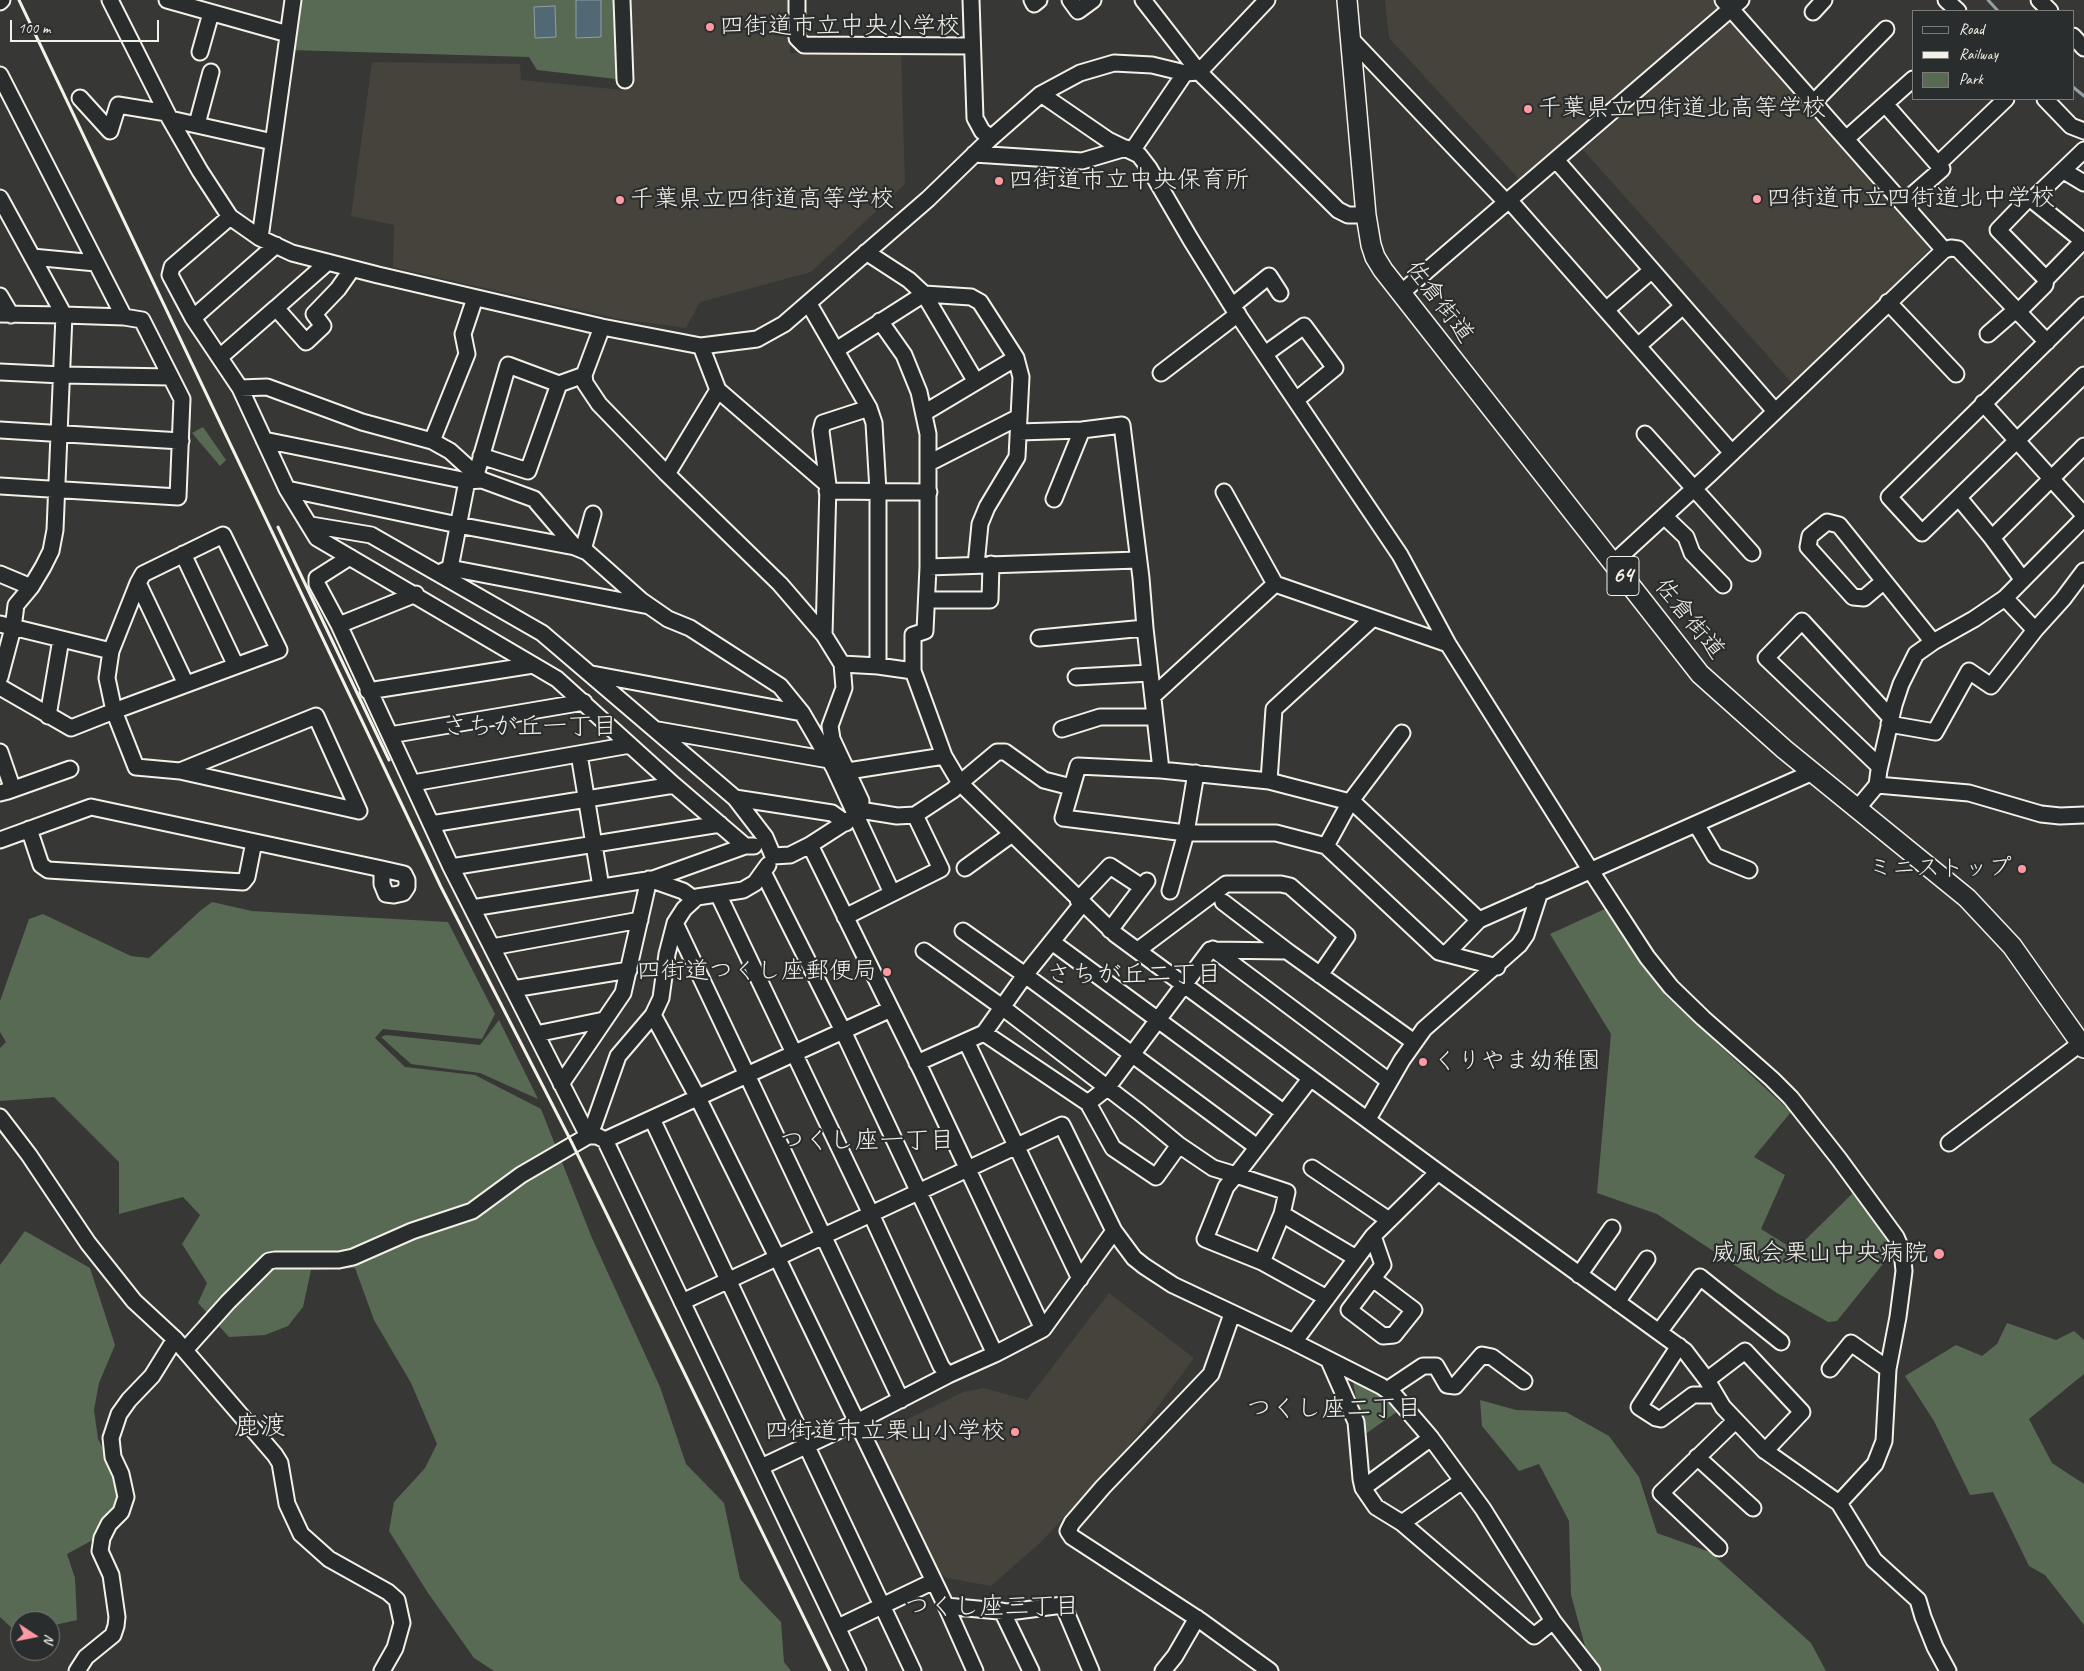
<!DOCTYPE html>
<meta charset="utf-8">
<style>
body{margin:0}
#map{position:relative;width:2084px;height:1671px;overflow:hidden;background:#373735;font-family:Caveat,sans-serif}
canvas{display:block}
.legend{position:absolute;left:1912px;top:10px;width:162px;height:90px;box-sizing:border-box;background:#2a2d2e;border:1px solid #7b7b78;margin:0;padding:6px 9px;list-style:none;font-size:15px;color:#f4f1e8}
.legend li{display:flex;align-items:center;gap:10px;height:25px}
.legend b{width:25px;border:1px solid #7b7b78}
.north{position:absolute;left:10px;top:1611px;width:50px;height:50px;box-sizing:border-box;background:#2a2d2e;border:1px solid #7b7b78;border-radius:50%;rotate:101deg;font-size:14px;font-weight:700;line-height:20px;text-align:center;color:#f4f1e8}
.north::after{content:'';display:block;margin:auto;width:18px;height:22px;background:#ff9aa2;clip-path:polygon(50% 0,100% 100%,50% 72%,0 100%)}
.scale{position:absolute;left:10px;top:20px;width:149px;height:22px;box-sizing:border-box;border:2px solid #f4f1e8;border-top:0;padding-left:6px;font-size:15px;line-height:18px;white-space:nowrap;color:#f4f1e8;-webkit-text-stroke:4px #2a2d2e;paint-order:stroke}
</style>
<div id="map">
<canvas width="2084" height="1671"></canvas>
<ul class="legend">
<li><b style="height:6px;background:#2a2d2e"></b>Road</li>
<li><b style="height:6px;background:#f4f1e8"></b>Railway</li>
<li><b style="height:14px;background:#586a53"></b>Park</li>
</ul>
<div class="north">N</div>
<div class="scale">100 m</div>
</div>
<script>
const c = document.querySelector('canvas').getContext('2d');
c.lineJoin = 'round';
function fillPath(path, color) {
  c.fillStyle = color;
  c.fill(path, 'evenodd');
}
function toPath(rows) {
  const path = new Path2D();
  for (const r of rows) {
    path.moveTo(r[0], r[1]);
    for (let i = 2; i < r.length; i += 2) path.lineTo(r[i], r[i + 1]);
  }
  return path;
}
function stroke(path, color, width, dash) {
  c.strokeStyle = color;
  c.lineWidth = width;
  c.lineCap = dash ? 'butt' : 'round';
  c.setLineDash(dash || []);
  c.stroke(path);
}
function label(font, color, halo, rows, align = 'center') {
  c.font = font + ' Caveat,"Klee One",sans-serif';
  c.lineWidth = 4.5;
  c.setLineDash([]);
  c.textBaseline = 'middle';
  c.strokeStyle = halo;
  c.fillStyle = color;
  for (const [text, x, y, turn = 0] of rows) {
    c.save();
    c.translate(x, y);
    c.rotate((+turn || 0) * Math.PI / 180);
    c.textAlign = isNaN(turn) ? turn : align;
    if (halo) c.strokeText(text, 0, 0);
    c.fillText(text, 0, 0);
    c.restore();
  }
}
fillPath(toPath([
 [628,0,791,0,790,53,901,51,905,184,811,272,700,302,686,328,619,319,393,267,394,225,351,216,372,62,520,64,521,80,623,90,629,86],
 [1385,0,1713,0,1719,6,1519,179,1389,38],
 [1729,21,1930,249,1793,384,1583,150],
 [1109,1293,1194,1358,1119,1459,1041,1542,991,1586,947,1578,936,1571,875,1445,908,1419,963,1392,984,1388,1027,1400]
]), '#46433d');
fillPath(toPath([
 [297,0,618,0,619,75,616,79,537,70,529,57,289,50],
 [203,427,226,460,220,466,192,433],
 [212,902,252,911,448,922,495,1014,482,1039,383,1029,375,1038,405,1067,475,1075,541,1109,592,1238,660,1387,686,1464,724,1503,740,1579,781,1622,784,1662,791,1671,494,1671,474,1658,428,1593,389,1531,394,1502,425,1468,437,1444,411,1383,374,1320,355,1268,311,1270,303,1307,288,1326,265,1335,229,1337,198,1303,207,1283,182,1244,200,1215,183,1197,119,1214,119,1162,54,1097,0,1101,0,1048,6,1042,0,1032,0,1001,29,919,43,914,131,956,149,958,200,911],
 [1607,908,1665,995,1791,1112,1754,1157,1785,1175,1761,1229,1795,1250,1855,1191,1895,1249,1837,1321,1828,1322,1777,1293,1657,1214,1597,1193,1611,1034,1550,934],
 [499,1020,538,1099,480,1073,411,1064,381,1037,386,1035,480,1045],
 [25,1231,90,1268,115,1345,99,1383,94,1410,98,1439,119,1477,128,1511,113,1529,67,1554,75,1578,77,1620,50,1626,50,1621,20,1621,20,1632,17,1633,0,1617,0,1265],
 [2007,1323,2056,1340,2074,1331,2084,1340,2084,1374,2029,1419,2052,1463,2084,1484,2084,1625,2045,1575,2029,1566,1993,1492,1970,1495,1934,1421,1905,1376,1956,1345,1982,1356,1997,1344],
 [1352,1378,1381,1391,1401,1409,1364,1435],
 [1480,1400,1516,1410,1566,1412,1609,1436,1639,1477,1657,1533,1710,1552,1811,1643,1826,1671,1601,1671,1585,1646,1571,1595,1569,1521,1539,1464,1519,1471,1482,1426]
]), '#586a53');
const water = toPath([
 [576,0,601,0,601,37,576,38,576,0],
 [555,6,556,37,535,38,534,7,555,6]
]);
fillPath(water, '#506975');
stroke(water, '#929fa3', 1);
stroke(toPath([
 [1988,0,1998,11],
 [2073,87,2084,96]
]), '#929fa3', 3);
const minor = toPath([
 [110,0,170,119,200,171,230,217,260,238,292,253,378,275,602,327,701,346,757,339,784,324,928,199,991,138,1041,94,1080,73,1114,63,1152,65,1185,73,1199,72,1267,0],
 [167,0,288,34],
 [622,0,625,80],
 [797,0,797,38,804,45,971,46],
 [971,0,975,118,982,131,991,138],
 [1032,0,1034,4,1039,0],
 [1070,0,1078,11,1093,0],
 [1143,0,1199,72,1338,210,1348,215,1366,215],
 [1946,0,1958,11],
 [2039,0,2050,11],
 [0,2,2,0],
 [1813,12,1824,0],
 [2073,36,2084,48],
 [1350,38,1506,202],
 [200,52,211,13],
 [0,75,124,317],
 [1041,94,1108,140,1139,155,1149,168,1191,240,1232,306,1400,555,1448,644,1591,871,1647,957,1671,987,1703,1018,1772,1079,1791,1098,1839,1159,1896,1237,1902,1251,1904,1271,1898,1317,1888,1369,1884,1441,1875,1464,1839,1503],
 [80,98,110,131,118,105,167,113],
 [2045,99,2071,126,2084,131],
 [1814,102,1886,29],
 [1885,104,1913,79],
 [170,119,273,142],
 [197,124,211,72],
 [1846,139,1885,104,1942,169,1903,203],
 [1132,151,1185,73],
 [974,154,1082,161,1126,148],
 [1556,160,1775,411],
 [1938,164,2006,99],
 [2064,171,2084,183],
 [0,198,64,315,55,530,51,551,43,567,31,587,16,605,13,628,0,677],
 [1509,200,1732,453],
 [2032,200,2083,241,2046,279],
 [230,217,172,267,170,275,193,318,240,388,287,489,317,538,557,679,674,785,745,846],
 [260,238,293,0],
 [1944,250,1951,248,1958,249,2047,342],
 [866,252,909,280,924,294,976,382],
 [32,257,96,263],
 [328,262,276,308,306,342,323,326,314,314,338,289,352,269],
 [1401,293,1741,0],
 [0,296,11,315],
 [1888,302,1956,374],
 [809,304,869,408,874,423,878,491,878,666],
 [2084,305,1889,497,1922,533,2084,375],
 [1232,306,1269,276,1280,293],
 [1606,310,1652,270],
 [0,314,64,315,124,317,142,320,182,399,178,497,0,486],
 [193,318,276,245],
 [880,321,904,355,919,392,928,434,928,567,925,631,913,635,913,671,944,756,960,783,1115,934,1438,1172,1685,1351,1707,1380,1723,1407,1764,1450,1839,1503,1874,1560,1918,1600,1923,1617,1935,1647,1948,1671],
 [602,327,584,375,585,383,599,404,667,474,780,584,824,635,842,664,844,688,830,726,832,739,861,801,860,810,855,816,810,845,790,855,773,856],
 [1988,334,2011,314,2018,312,2045,285,2046,279,1998,230,2027,200,2032,200,2084,150],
 [701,346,718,390,828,485],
 [1638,346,1683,306],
 [836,350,924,294,971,297,980,302,1016,358,1021,377,1017,457,987,507,980,524,976,565],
 [1265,354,1304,326,1335,368,1296,400],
 [220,357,276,308],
 [0,372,62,375,170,377],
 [1161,373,1238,314],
 [240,388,267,387,362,422,432,441,450,451,482,480,534,499,575,547],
 [1983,403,2084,515],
 [924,413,1016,358],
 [0,430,181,441],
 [1019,432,1082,430,1122,425,1141,578,1145,628],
 [1645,434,1752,553],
 [264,440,467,481,482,480],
 [432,441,467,354,463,334,475,298],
 [481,456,528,471,559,384],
 [929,463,1019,417],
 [667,474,718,390],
 [476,475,508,365,559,384,584,375],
 [287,489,458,525,575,547,587,552,642,601,668,619,690,628,780,686,802,713,834,768,892,893],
 [827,491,929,492],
 [1224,492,1275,584],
 [1959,498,1992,538,2023,580],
 [1054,499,1082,430],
 [1664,516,1686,537,1692,553,1723,585],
 [311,525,371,535,542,633,735,798,765,837,773,856],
 [1992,538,2084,446],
 [583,550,593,514],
 [183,554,236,666],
 [350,557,317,578,317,584,339,625,451,867,588,1136],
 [1613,563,1710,474,1944,250,1723,0],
 [928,567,1138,560],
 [450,568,649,606],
 [441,572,450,568,467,481],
 [0,574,31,587],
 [1884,581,1864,598,1853,597,1808,547,1810,536,1827,522,1839,525,1933,642],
 [138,583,186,684],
 [2005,598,2035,630],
 [927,600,990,600,991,564],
 [0,624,111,651],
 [339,625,416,594],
 [824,635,828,485,821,431,823,423,869,408],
 [1039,638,1145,628,1161,770],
 [842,664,878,666,913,671],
 [592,674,802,713],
 [1076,677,1150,673],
 [0,687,71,728,114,711,279,650,223,535,143,574,138,583,111,651,107,678,114,711,136,767,180,771,359,811],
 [368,691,533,665],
 [1153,696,1275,584,1448,644],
 [48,716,61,639],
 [1889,724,1935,732,1969,671,1991,686,2035,630,2063,599,2084,571],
 [1062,729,1100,717,1155,717],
 [658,730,829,760],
 [390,735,584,702],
 [0,752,11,784,8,791,0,793],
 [579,754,601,887],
 [1879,766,1766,658,1802,621,1891,718],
 [180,771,316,716,359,811],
 [848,771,944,756],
 [1269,781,1274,709,1372,619],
 [413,783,630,745],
 [1877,785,1969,793,2041,814,2060,816,2084,815],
 [8,791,70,769],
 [735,798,832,813,846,823],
 [1857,809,1877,785,1879,770,1894,705,1901,684,1916,654,1933,642,1974,619,2005,598,2084,518],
 [860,810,897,816,915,815,953,790,960,783,997,752,1005,752,1044,780,1071,787],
 [431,824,674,785],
 [1696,824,1715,856,1749,870],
 [29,829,41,865,48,870,243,882,247,877,254,842],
 [0,840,91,807,382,869,404,874,407,880,407,887,403,893,394,895,386,894,382,884,382,869],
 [810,845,922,1072,1043,1329],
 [1326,846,1350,802,1402,733],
 [451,867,720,824],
 [965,868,1012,834],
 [763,872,843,1031,995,1354],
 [1170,891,1186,833,1196,773],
 [718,894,871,1214,941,1366,948,1375],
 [1078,900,1110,866,1142,887],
 [1223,902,1287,951],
 [472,908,653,879,745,846,754,846],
 [845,917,941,869,915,815],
 [1479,920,1356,805,1350,802,1269,781,1161,770,1078,766,1063,818,1186,833,1276,833,1326,846,1439,952,1497,967],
 [675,923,901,1400],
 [1110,930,1147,881],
 [963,931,1025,975,1257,1147],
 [1052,942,1283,1112],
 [492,947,640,920],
 [1213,949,1389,1081],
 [1138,950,1226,884,1281,884,1290,886,1347,936,1320,975],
 [924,951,1002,1007,1139,1112,1179,1145,1213,1168,1236,1175,1310,1079],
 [1446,954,1479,920,1813,772],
 [513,989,629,970],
 [653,1015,698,1098,777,1257,946,1606,975,1671],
 [984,1033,1088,1103,1113,1148,1156,1177,1179,1145],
 [536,1034,604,1020],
 [966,1041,1080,1279],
 [917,1063,984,1033,1025,975,1082,904],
 [561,1084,623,993,649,879,683,891,694,899],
 [1088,1103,1107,1088,1210,950,1287,951,1414,1042],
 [0,1117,29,1155,88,1243,134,1301,175,1339,275,1455,280,1463,287,1504,301,1534,329,1559,388,1592,397,1600,402,1623,395,1648,382,1671],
 [652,1119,913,1671],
 [1368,1119,1402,1060,1424,1029,1519,945,1526,935,1540,892],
 [588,1136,594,1124,618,1056,653,1015,661,998,667,954,675,923,684,909,697,897,743,890,755,883,768,865],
 [605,1140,891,1009],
 [1949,1143,2081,1043],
 [1312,1168,1389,1220],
 [1282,1214,1356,1258],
 [1262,1262,1282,1214,1287,1192,1236,1175,1226,1187,1205,1239,1262,1262,1327,1298],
 [1579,1275,1612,1228],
 [1373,1279,1414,1310,1394,1335,1383,1336,1349,1310,1383,1265,1373,1236],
 [682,1302,1062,1125,1114,1231,1134,1258,1144,1266,1173,1285,1294,1342,1381,1386,1395,1396,1431,1438,1483,1509,1553,1621,1592,1671],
 [1617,1302,1647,1259],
 [1232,1314,1211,1374,1103,1487,1072,1523,1068,1531,1072,1537,1201,1621,1270,1671],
 [1659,1332,1700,1277,1781,1342],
 [1294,1342,1373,1236,1438,1172],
 [1679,1346,1639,1407,1656,1418,1661,1419,1693,1395,1716,1395],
 [185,1350,228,1302,269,1261,275,1260,339,1260,353,1257,412,1231,472,1211,521,1175,588,1136,597,1136,605,1140,858,1671],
 [1329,1361,1356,1422,1361,1479,1363,1488,1376,1507,1402,1523,1534,1636,1553,1621],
 [1830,1369,1851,1343,1888,1369],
 [1707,1380,1745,1351,1802,1412,1765,1451],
 [1387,1390,1423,1366,1436,1366,1447,1385,1455,1386,1482,1355,1492,1357,1524,1381],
 [1697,1457,1753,1508],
 [761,1467,857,1422,948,1375,995,1354,1043,1329,1114,1231],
 [1363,1488,1431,1438],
 [1402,1523,1462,1481],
 [1719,1548,1661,1493,1735,1421],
 [946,1606,1009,1612,1063,1605,1091,1671],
 [1002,1611,1031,1671],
 [838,1627,934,1581],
 [77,1671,86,1657,113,1635,116,1626,117,1617,111,1575,100,1551,102,1538,109,1524,121,1512,126,1497,121,1474,113,1457,111,1438,119,1414,129,1400,152,1376,175,1339],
 [1163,1671,1175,1656,1197,1618]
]);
const major = toPath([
 [1347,0,1366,215,1371,245,1375,257,1383,270,1700,674,1784,749,1967,898,2012,946,2084,1048]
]);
stroke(minor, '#f4f1e8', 19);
stroke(major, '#f4f1e8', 22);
stroke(minor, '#2a2d2e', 15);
stroke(major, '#2a2d2e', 19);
stroke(toPath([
 [19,0,441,887,572,1143,830,1671],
 [278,527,389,760]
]), '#f4f1e8', 3);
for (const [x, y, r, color] of [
 [710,27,5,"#ff9aa2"],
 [1528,109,5,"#ff9aa2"],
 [999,181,5,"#ff9aa2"],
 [1757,199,5,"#ff9aa2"],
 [620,200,5,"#ff9aa2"],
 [2022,869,5,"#ff9aa2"],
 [887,972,5,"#ff9aa2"],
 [1423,1062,5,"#ff9aa2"],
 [1939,1254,6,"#ff9aa2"],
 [1015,1432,5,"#ff9aa2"]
]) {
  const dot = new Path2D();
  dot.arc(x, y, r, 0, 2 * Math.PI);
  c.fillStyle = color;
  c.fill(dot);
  stroke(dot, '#2a2d2e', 2);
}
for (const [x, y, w] of [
 [1623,576,32]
]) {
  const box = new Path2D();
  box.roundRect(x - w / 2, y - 19.5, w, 39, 4);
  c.fillStyle = '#2a2d2e';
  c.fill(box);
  stroke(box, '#f4f1e8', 1);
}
label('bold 22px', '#f4f1e8', null, [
 ["64",1623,576]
]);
label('24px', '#f4f1e8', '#2a2d2e', [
 ["四街道市立中央小学校",720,27],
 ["千葉県立四街道北高等学校",1538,109],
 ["四街道市立中央保育所",1009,181],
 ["四街道市立四街道北中学校",1767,199],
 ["千葉県立四街道高等学校",630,200],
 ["ミニストップ",2012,869,"right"],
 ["四街道つくし座郵便局",877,972,"right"],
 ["くりやま幼稚園",1433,1062],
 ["威風会栗山中央病院",1928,1254,"right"],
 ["四街道市立栗山小学校",1005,1432,"right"]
], 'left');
label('24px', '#f4f1e8', '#2a2d2e', [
 ["佐倉街道",1439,302,53],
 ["佐倉街道",1689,619,51]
]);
label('25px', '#f4f1e8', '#2a2d2e', [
 ["さちが丘一丁目",530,727],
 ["さちが丘二丁目",1134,975],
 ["つくし座一丁目",867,1141],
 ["つくし座二丁目",1334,1409],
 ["つくし座三丁目",992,1607]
]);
label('26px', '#f4f1e8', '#2a2d2e', [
 ["鹿渡",260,1427]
]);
</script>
